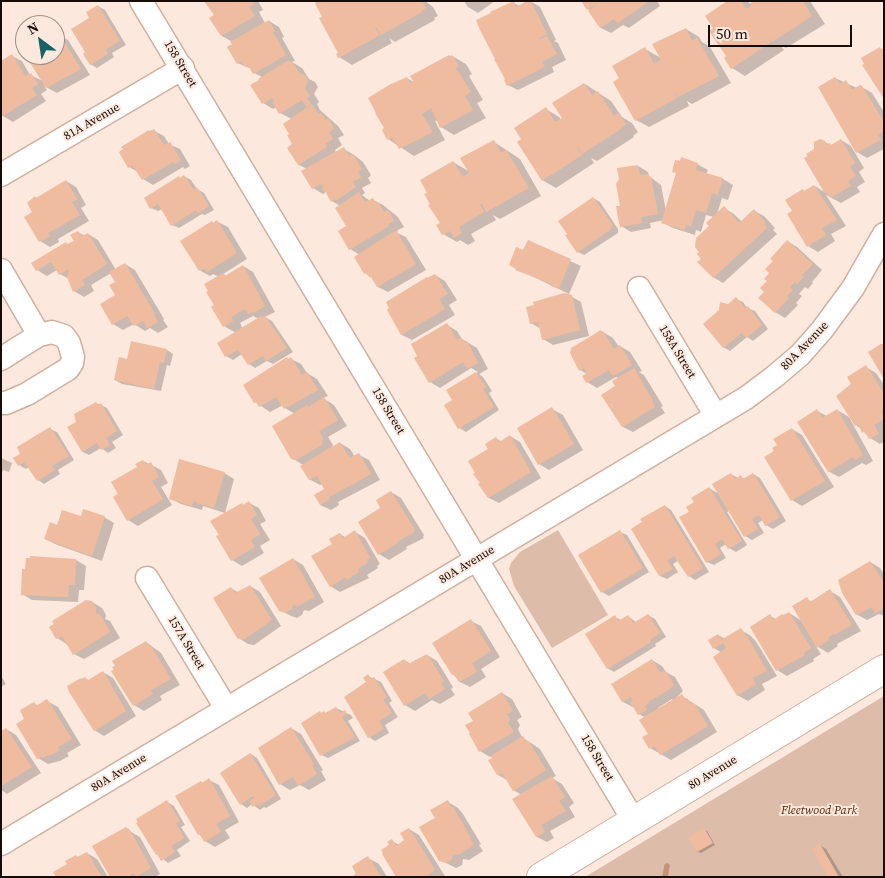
<!DOCTYPE html>
<style>
body{margin:0}
#map{position:relative;width:885px;height:878px;overflow:hidden;background:#fce8dd;font-family:"Source Serif 4",serif}
canvas{display:block}
.frame{position:absolute;inset:0;border:2px solid #160b06;pointer-events:none}
.north{position:absolute;left:15px;top:15px;width:50px;height:50px;box-sizing:border-box;background:#fce8dd;border:1px solid #a09087;border-radius:50%;rotate:329deg;font-size:14px;font-weight:700;line-height:20px;text-align:center;color:#160b06}
.north::after{content:'';display:block;margin:auto;width:18px;height:22px;background:#146467;clip-path:polygon(50% 0,100% 100%,50% 72%,0 100%)}
.scale{position:absolute;left:708px;top:25px;width:144px;height:22px;box-sizing:border-box;border:2px solid #160b06;border-top:0;padding-left:6px;font-size:15px;line-height:18px;white-space:nowrap;color:#160b06;-webkit-text-stroke:4px #fce8dd;paint-order:stroke}
</style>
<div id="map">
<canvas width="885" height="878"></canvas>
<div class="frame"></div>
<div class="north">N</div>
<div class="scale">50 m</div>
</div>
<script>
const c = document.querySelector('canvas').getContext('2d');
c.lineJoin = 'round';
function fillPath(path, color) {
  c.fillStyle = color;
  c.fill(path, 'evenodd');
}
function toPath(rows) {
  const path = new Path2D();
  for (const r of rows) {
    path.moveTo(r[0], r[1]);
    for (let i = 2; i < r.length; i += 2) path.lineTo(r[i], r[i + 1]);
  }
  return path;
}
function stroke(path, color, width, dash) {
  c.strokeStyle = color;
  c.lineWidth = width;
  c.lineCap = dash ? 'butt' : 'round';
  c.setLineDash(dash || []);
  c.stroke(path);
}
function label(font, color, halo, rows, align = 'center') {
  c.font = font + ' "Source Serif 4",serif';
  c.lineWidth = 4;
  c.setLineDash([]);
  c.textBaseline = 'middle';
  c.strokeStyle = halo;
  c.fillStyle = color;
  for (const [text, x, y, turn = 0] of rows) {
    c.save();
    c.translate(x, y);
    c.rotate((+turn || 0) * Math.PI / 180);
    c.textAlign = isNaN(turn) ? turn : align;
    if (halo) c.strokeText(text, 0, 0);
    c.fillText(text, 0, 0);
    c.restore();
  }
}
fillPath(toPath([
 [558,530,608,615,552,648,514,586,509,569,511,563,520,552],
 [884,696,884,877,585,877]
]), '#ddbcaa');
fillPath(toPath([
 [205,1,258,1,263,10,259,12,265,23,269,21,279,27,284,37,282,38,295,61,292,62,302,68,309,79,315,82,318,87,314,94,319,102,317,104,320,110,338,126,344,135,338,138,342,145,335,150,336,153,344,149,354,155,363,162,371,175,368,178,371,183,362,188,365,193,362,195,370,201,373,200,383,205,398,217,404,227,398,230,397,233,406,237,426,270,388,292,378,287,374,279,365,273,360,255,350,249,347,226,340,206,332,201,326,192,323,194,313,188,307,169,299,165,289,148,294,145,291,134,292,119,280,113,277,107,273,109,263,103,252,86,260,81,262,77,254,73,252,69,237,63,233,45,231,41,222,36,216,16],
 [321,1,425,1,433,7,438,16,434,18,435,20,395,42,389,38,392,43,352,65,339,57,340,53,324,17],
 [466,1,495,1,478,13,468,7,465,3],
 [530,1,540,7,556,40,554,41,558,43,566,60,552,67,554,72,518,90,508,85,514,3,520,6],
 [583,1,657,1,660,6,629,28,623,25,611,33,601,28],
 [729,1,746,1,755,6,751,1,810,1,825,24,786,48,780,45,784,50,745,76,732,68,715,29],
 [98,6,105,10,126,45,112,53,114,57,97,68,90,64,91,18],
 [686,29,699,37,702,42,710,47,731,83,692,104,687,101,689,106,649,127,636,120,621,79,645,49,661,58],
 [58,34,68,40,90,75,57,93,44,86,47,90,41,94,46,101,13,122,3,116,1,114,12,56,22,61,30,75,43,81,27,55,55,55,55,36],
 [452,56,466,64,472,74,469,76,483,100,477,103,486,118,454,135,441,127,438,120,435,121,445,140,414,156,388,139,407,78,415,83],
 [835,78,857,88,860,86,872,93,884,112,884,149,867,158,857,152],
 [585,84,611,101,622,117,632,123,638,132,633,136,634,137,597,161,591,158,594,163,556,188,542,180,546,109,559,117,561,120],
 [154,131,164,136,169,144,180,149,190,166,185,169,183,167,153,185,143,179,138,172,129,167],
 [841,140,851,146,864,168,859,172,865,182,857,187,860,192,841,203,826,195,846,226,831,234,835,241,818,252,808,246,794,211,803,190,805,192,815,186,826,193,805,159,824,142,832,145],
 [494,142,520,159,541,196,500,219,493,215,496,220,471,234,475,241,468,245,460,240,457,242,443,234,438,226,441,224,453,162,470,172],
 [697,164,708,170,706,174,723,179,733,185,728,200,722,198,717,214,724,208,734,214,742,222,754,211,764,216,775,228,773,230,777,234,723,283,713,277,703,259,701,252,714,217,706,215,701,232,696,230,695,235,673,228,663,223,664,220,650,223,651,228,631,232,621,226,621,206,638,166,648,172,649,176,661,185,666,211],
 [184,176,191,180,197,189,204,193,214,210,205,215,202,214,179,228,172,225,162,209,158,211,151,208],
 [66,181,76,187,86,205,81,208,89,221,58,239,59,242,50,247,40,241,34,212,35,197,37,198],
 [593,198,600,202,618,229,618,233,584,255,578,252,568,234],
 [218,222,228,227,247,259,223,274,227,276,243,266,253,272,275,312,265,317,272,321,293,352,273,364,267,361,255,368,249,364,242,354,233,360,226,356,236,333,224,326,216,305,219,277,213,274,210,276,199,270,214,224],
 [253,316,259,319,243,329,240,323],
 [78,232,85,236,88,234,98,240,116,270,125,264,135,270,164,319,163,320,168,327,158,333,150,328,145,331,134,324,123,330,113,324,101,304,116,295,117,283,111,273,91,285,94,291,84,297,74,291,69,279,60,274,57,270,47,276,37,270,75,241],
 [787,241,797,247,822,270,812,282,813,283,808,289,805,287,799,294,802,296,796,303,798,305,785,318,775,312,766,292,775,261],
 [528,242,581,266,569,294,517,269],
 [435,275,445,281,457,300,449,305,455,315,412,340,402,335,389,310],
 [569,295,581,302,589,336,553,345,543,339,541,329,531,323],
 [736,299,743,302,747,308,755,311,768,329,753,341,747,337,730,351,723,347,729,305],
 [447,325,457,331,462,339,477,348,488,369,479,374,483,377,492,391,489,393,499,410,466,432,459,428,445,405,454,400,448,390,478,372,471,368,440,388,430,382],
 [603,332,613,338,619,347,620,346,630,352,642,371,639,372,644,375,663,406,661,407,665,413,633,432,623,427,617,387,619,378,616,377,597,388,587,382,583,376,587,374,580,370],
 [167,350,173,354,170,366,167,365,161,391,122,384,115,380],
 [291,359,301,364,307,373,317,379,328,396,323,398,334,405,347,426,328,437,333,445,332,448,340,443,350,449,355,457,359,455,369,460,380,480,338,502,339,505,331,510,320,505,326,490,323,484,320,485,309,479,303,465,292,458,295,414,285,408,283,405,270,412,255,402],
 [866,367,876,373,884,385,884,442,880,444,870,438,861,429,856,425,853,384],
 [96,403,107,408,123,435,112,442,116,448,108,453,101,448,89,455,83,452,77,422],
 [552,409,563,415,583,450,549,470,539,464],
 [837,410,849,417,873,461,866,465,862,463,839,477,828,471,817,411,827,416],
 [50,429,57,432,74,460,58,470,60,474,44,484,38,480,29,467,26,469,19,465],
 [792,429,802,435,834,487,802,506,792,500,765,457,775,451],
 [510,436,520,442,541,478,499,503,489,498,480,484,489,449,496,438,502,442],
 [1,458,12,463,9,472,3,470,1,476],
 [143,461,161,470,168,483,161,487,172,505,138,526,128,520,120,495],
 [224,473,234,479,225,513,203,506,202,510,181,504,171,499],
 [731,474,738,478,741,477,745,479,753,474,760,478,786,521,773,529,766,525,763,520,758,523,764,533,752,540,745,536,729,511,727,512,747,545,736,552,729,548,726,544,720,548,726,558,714,565,707,562,690,512,696,503,709,488,719,494],
 [391,492,401,498,424,535,423,537,424,538,406,547,407,549,389,560,379,554,382,508],
 [249,503,259,508,266,521,260,524,270,540,260,546,264,553,242,566,232,560,242,504,244,506],
 [665,506,671,510,709,572,695,580,689,576,679,560,673,564,678,572,667,579,660,576,632,529],
 [82,517,104,517,114,523,102,561,55,544,45,539,58,527],
 [355,532,365,538,380,564,377,566,378,568,367,575,369,578,340,592,330,586,340,534,345,537],
 [620,532,627,535,649,572,609,596,602,592],
 [293,559,303,565,324,602,309,611,304,610,302,615,297,618,291,616,280,610],
 [76,560,86,566,84,590,79,590,78,602,32,600,22,594],
 [870,562,880,568,884,574,884,616,879,614,867,620,856,614],
 [250,586,260,592,281,626,254,645,248,644,237,637,231,588,239,593],
 [830,591,840,597,861,631,837,644,838,646,828,653,815,645,821,654,813,659,814,661,787,676,777,670,770,616,778,620,789,613,802,621,807,599,812,602],
 [92,602,102,608,106,615,105,619,110,621,120,638,84,659,74,654,68,645,57,638],
 [648,615,655,619,666,637,655,644,656,646,614,672,607,668,615,617,621,620,628,616,636,622],
 [471,621,481,626,500,657,481,669,486,677,470,687,460,682,453,674],
 [741,630,751,636,757,643,777,676,762,684,765,690,748,701,737,695,722,653,714,648,718,635,725,639],
 [146,642,161,653,180,685,160,696,162,700,144,711,134,705],
 [427,655,437,661,453,687,451,689,455,695,440,704,432,700,415,711,405,705,404,660,411,664],
 [652,660,662,666,666,672,675,677,683,691,676,698,682,696,704,710,717,732,671,760,650,748,650,734,646,718,639,714,635,706,633,707,623,702,613,684],
 [672,699,673,701,659,710,658,708],
 [103,672,113,678,136,716,104,736,94,730,89,681],
 [1,676,6,684,1,687],
 [368,676,381,682,392,701,389,703,398,717,385,725,389,733,375,741,369,737],
 [502,693,512,699,522,717,517,720,520,725,518,729,522,737,540,749,556,776,552,778,562,784,574,803,569,807,575,817,550,831,554,838,547,842,537,837,514,800,522,795,513,790,507,780,498,775,490,761,494,758,493,756,490,757,480,751,470,735,474,721],
 [47,701,58,707,81,745,67,753,69,756,60,761,48,764,38,758,26,720,34,703,38,706],
 [336,708,351,715,353,718,348,721,360,741,328,758,321,755,322,714,324,712,327,714],
 [291,728,301,734,323,770,321,771,326,780,309,790,300,785,290,790,280,784],
 [6,729,16,735,41,773,7,794,1,790,1,733],
 [251,754,257,758,281,799,266,808,264,807,260,810,252,804,247,808,241,804],
 [209,780,219,785,239,822,225,830,230,838,215,847,205,841,199,834,201,782,203,783],
 [167,802,174,806,185,825,181,827,190,841,177,850,181,856,168,863,157,854],
 [448,802,458,808,463,814,481,844,479,845,483,851,469,860,463,859,462,865,456,868,440,860,437,819],
 [126,829,140,837,160,874,155,877,112,877],
 [409,829,419,835,445,876,398,877,390,845,392,841,399,845,406,841],
 [704,830,707,831,715,845,701,853,698,852,690,838],
 [820,845,826,849,843,877,830,877],
 [87,853,97,859,108,877,57,877],
 [368,858,379,864,387,877,353,877,358,874]
]), '#0003');
stroke(toPath([
 [665,877,667,866]
]), '#c49378', 5.5);
fillPath(toPath([
 [204,1,252,1,254,4,249,7,255,16,221,36,209,18,214,15],
 [318,1,422,1,426,8,421,11,422,12,381,35,376,27,375,28,380,35,338,58,336,54,338,53,319,18,322,17,315,3],
 [514,1,516,7,527,1,531,1,547,34,539,38,540,39,547,36,557,54,542,62,545,67,507,86,504,80,505,79,494,59,495,59,480,30,476,20,491,13,490,12],
 [581,1,649,1,618,23,614,19,600,28,588,11,596,5,596,4,587,10],
 [727,1,741,1,746,9,752,5,750,1,803,1,812,16,772,42,766,35,771,42,731,69,724,58,726,56,709,31,713,28,705,16],
 [98,5,120,41,106,49,108,54,90,65,83,54,85,52,71,29,89,18,86,12],
 [269,20,275,31,273,32,286,55,253,74,248,65,245,67,241,61,237,64,227,47,232,44,230,42],
 [686,28,692,41,697,38,719,76,678,97,674,90,677,98,635,121,613,82,619,78,612,66,645,47,654,64,661,60,652,44],
 [58,32,81,69,46,88,25,55,55,55,55,34],
 [880,47,881,49,884,48,884,99,862,65,864,64,861,58],
 [12,54,25,76,31,73,38,84,32,88,37,95,1,117,1,61],
 [449,55,450,56,452,55,459,66,456,68,471,92,465,96,473,110,440,128,431,108,422,114,433,132,399,149,392,137,387,140,382,130,384,128,375,113,376,113,368,98,389,85,407,77,410,83,413,81,410,76],
 [289,60,290,62,292,61,300,74,305,75,308,81,305,88,310,96,307,98,311,104,306,107,302,100,279,114,272,102,274,101,272,98,262,104,250,85,259,80,258,79],
 [835,77,840,84,846,80,852,90,860,85,862,86,884,122,884,131,878,135,881,140,856,153,818,87],
 [584,83,592,95,598,91,614,116,618,113,626,124,620,128,621,129,582,154,578,147,577,148,582,155,542,181,517,142,521,139,514,128,546,107,555,122,562,118,552,103],
 [312,104,318,114,321,113,326,120,328,118,334,129,329,132,333,139,325,144,327,147,298,165,287,148,292,144,287,135,289,134,283,124],
 [154,129,164,145,170,142,181,160,175,164,173,162,142,180,132,165,128,168,119,152,123,149,121,147,149,130,150,131],
 [820,139,825,141,827,145,830,143,831,145,841,139,855,163,850,166,856,176,848,181,851,186,830,198,826,192,824,192,804,158,808,156,806,154,814,149,814,142],
 [494,140,501,153,506,150,529,188,486,212,482,204,480,205,484,212,459,227,462,233,454,238,450,231,442,235,436,225,440,223,428,205,430,204,424,194,427,193,420,180,453,161,463,177,469,173,460,158],
 [344,147,349,156,353,154,362,169,358,172,361,177,353,182,356,187,337,200,336,199,331,202,325,191,324,192,322,188,324,187,321,184,312,189,301,171],
 [681,157,698,163,696,170,723,178,718,195,712,193,706,213,696,210,691,227,686,225,684,230,661,223,676,173,672,172,675,160,680,161],
 [638,165,640,175,647,174,651,177,658,214,641,217,642,223,620,227,616,206,620,206,616,184,619,179,617,168],
 [184,175,194,190,197,187,209,206,198,213,196,210,171,226,158,204,150,209,144,198,179,176,180,178],
 [66,180,77,199,72,202,80,215,48,233,50,236,39,242,24,217,32,212,27,203,35,196,36,198],
 [814,185,837,220,822,228,826,235,807,247,787,214,792,211,785,200,803,189,804,191],
 [359,192,365,202,373,198,376,203,378,202,384,212,388,210,394,221,388,224,389,226,349,250,338,231,346,226,335,208],
 [593,197,612,224,611,229,577,253,565,235,567,234,558,221],
 [724,206,739,223,754,209,765,222,764,223,767,228,713,278,697,262,701,259,697,254,699,252,695,247,696,238,709,226,706,223],
 [217,220,237,253,207,272,205,268,199,271,180,241,212,221,213,223],
 [396,230,416,264,377,287,371,277,370,278,366,273,364,274,354,257],
 [78,231,82,236,88,233,107,264,82,280,85,285,73,292,67,277,69,269,59,275,51,262,36,271,31,263,66,242,67,244,74,241,70,235],
 [528,240,571,259,559,289,551,286,552,284,515,270,516,269,509,265,516,247,523,250],
 [787,240,813,264,802,275,804,277,797,284,795,282,790,287,793,290,787,296,789,298,775,313,758,298,764,292,760,288,767,281,764,279,769,273,765,269,773,261,770,259],
 [125,263,155,314,154,314,158,322,147,328,143,321,134,326,127,316,112,325,100,304,115,295,109,285,115,282,109,272],
 [243,265,265,306,253,313,252,312,248,314,245,309,231,317,233,321,223,327,211,307,214,305,206,292,208,291,204,284,223,273,225,276],
 [435,274,448,294,439,299,445,309,401,335,387,310,389,308,386,302,427,277,427,278],
 [564,293,572,295,580,330,542,340,538,322,530,324,526,307,534,305,533,302],
 [736,297,745,308,748,306,762,325,746,338,742,333,723,348,703,324,719,310,720,302,728,304],
 [261,316,262,317,265,316,287,348,266,361,263,356,248,365,238,350,225,357,217,343],
 [447,323,457,340,461,337,464,342,467,341,478,363,469,368,466,367,463,362,429,383,414,358,417,356,411,344],
 [601,330,602,332,603,331,614,349,620,345,632,365,613,376,609,370,586,383,582,376,587,373,584,368,579,371,570,353,571,348],
 [131,341,167,349,164,363,160,362,154,389,114,380,119,357,127,359],
 [881,344,884,344,884,379,868,352],
 [287,357,288,359,291,357,302,375,307,372,318,390,284,409,276,397,259,407,256,402,254,403,243,385],
 [866,365,884,393,884,409,881,411,884,419,874,425,879,434,869,439,864,431,862,433,858,424,855,426,836,396,851,384,847,377],
 [634,368,653,401,652,401,655,407,622,427,601,395,615,386,612,381],
 [476,372,486,387,483,389,494,407,458,429,444,405,452,400,446,390],
 [324,397,338,420,319,431,323,438,322,445,296,460,291,459,272,426,307,405,308,407],
 [96,402,98,405,101,403,117,431,106,438,110,445,101,450,97,443,82,452,67,427,76,422,74,414],
 [552,407,574,444,538,465,517,428],
 [817,409,822,418,837,409,863,455,855,460,853,457,828,472,797,422],
 [50,427,69,456,52,466,55,470,37,481,24,462,18,466,13,458,20,454,17,447],
 [792,428,825,481,791,501,764,457,774,451,772,448,777,445,773,439],
 [510,435,531,472,488,498,478,484,480,483,473,474,475,473,468,461,488,449,485,444,496,437,499,442],
 [340,442,350,458,359,453,371,474,329,497,330,499,320,505,314,495,324,489,317,476,309,480,300,466],
 [179,459,225,472,214,508,197,503,197,502,193,501,192,506,169,499],
 [143,460,146,465,151,462,159,477,152,481,163,499,127,521,113,497,118,494,111,482,137,467,135,464],
 [731,473,735,479,741,475,743,479,753,473,780,517,765,526,759,515,752,519,758,529,744,537,712,484],
 [709,487,742,541,728,549,722,539,715,544,721,554,706,563,679,517,689,512,686,507,694,502,691,498],
 [391,491,415,530,413,531,414,532,397,542,398,543,378,555,358,522,380,508,376,500],
 [249,501,257,515,251,519,260,534,251,540,255,547,231,561,216,536,219,535,210,521,242,503,243,505],
 [665,505,703,568,688,577,674,556,667,560,673,569,659,576,631,529,642,522,640,519],
 [83,509,105,516,92,556,44,539,50,522,57,525,62,510,81,516],
 [355,530,370,558,367,560,368,562,358,569,359,572,347,580,345,577,330,587,311,556,332,544,329,539,340,533,343,538],
 [620,530,643,568,601,593,578,555],
 [30,556,76,559,75,585,69,585,68,597,21,595,22,569,25,569,26,558,30,558],
 [293,558,315,597,298,606,293,605,292,609,286,613,279,611,259,578],
 [870,561,884,583,884,608,875,613,872,607,856,615,842,593,838,580],
 [250,585,272,620,243,640,237,638,213,598,231,587,235,593],
 [830,589,852,625,834,635,833,634,828,638,829,640,817,648,792,606,807,597,810,602],
 [86,600,92,601,96,608,96,614,100,614,110,632,73,655,62,636,56,639,49,627,54,624,52,621],
 [789,612,811,648,804,653,805,655,776,671,750,627,770,614,774,620,782,614,783,615],
 [648,614,660,633,650,640,651,642,607,669,585,634,615,615,618,621,628,615,633,623],
 [471,619,491,651,472,663,477,672,459,682,454,674,452,675,432,643],
 [741,628,746,636,747,636,767,671,752,678,756,684,737,696,713,657,726,648,723,643,713,649,708,640,718,634,721,640],
 [146,641,150,647,151,646,171,679,151,690,153,694,133,706,111,671,114,670,112,667,115,666,112,661],
 [427,654,444,681,441,683,445,689,429,699,425,693,404,706,383,672,404,659,408,664],
 [652,659,660,673,665,670,674,685,670,689,648,702,649,703,645,706,647,710,638,715,630,702,633,700,631,697,622,702,611,684],
 [103,671,126,711,94,731,69,692,67,686,81,678,81,679,85,677,88,680],
 [368,674,371,679,374,677,387,697,383,699,392,713,379,721,384,729,368,738,344,697,366,682,363,678],
 [502,692,513,711,507,714,510,719,508,723,514,732,479,752,469,734,470,733,465,725,473,721,468,713],
 [682,694,685,699,687,698,691,704,694,703,708,726,660,755,654,746,649,749,642,737,648,734,639,720],
 [47,699,72,739,58,747,60,750,49,756,49,755,42,758,41,757,37,759,16,724,24,719,20,710,34,702,36,706],
 [336,707,340,713,345,710,347,714,342,717,355,737,320,756,301,723,320,711,321,713,324,711,325,713],
 [291,727,314,764,312,765,317,774,298,786,293,777,279,785,258,748],
 [6,728,32,767,1,786,1,731],
 [523,736,526,741,529,742,546,770,513,791,502,773,497,775,488,760,492,758,491,756],
 [250,753,276,795,259,806,258,804,252,807,249,801,254,798,253,796,240,805,220,773],
 [552,776,565,797,559,801,566,811,541,825,545,832,536,837,512,799],
 [209,778,230,816,216,824,221,832,204,842,200,834,198,835,175,796,201,781,202,783],
 [167,800,180,821,176,823,184,838,171,846,175,852,161,861,157,854,156,855,136,823,138,822,136,819],
 [448,800,452,808,453,807,471,838,470,839,474,845,458,855,453,854,452,859,446,863,439,861,419,827,435,818,430,810],
 [126,827,130,830,151,868,136,877,134,873,129,877,110,877,92,846],
 [409,828,435,870,426,877,396,877,382,854,383,853,381,850,389,845,387,842,392,839,396,846,404,840,400,833],
 [704,828,713,843,697,852,688,838],
 [820,844,839,877,828,877,812,849],
 [87,852,102,877,56,877,53,872,67,864,65,861,76,855,77,857],
 [368,856,381,877,351,877,356,874,352,866]
]), '#efbca0');
const minor = toPath([
 [141,1,634,821],
 [1,175,183,68],
 [1,270,39,335],
 [639,288,716,416],
 [1,359,39,335,52,332,64,336,69,343,73,357,72,363,68,369,27,394,6,403,1,403],
 [147,578,226,708],
 [1,844,746,398,774,377,800,355,822,330,853,288,884,234]
]);
const tertiary = toPath([
 [541,877,884,669]
]);
stroke(minor, '#d0af9e', 25);
stroke(tertiary, '#d0af9e', 30);
stroke(minor, '#fff', 22);
stroke(tertiary, '#fff', 28);
label('12px', '#160b06', '#fce8dd', [
 ["158 Street",180,64,59],
 ["81A Avenue",92,122,-30],
 ["80A Avenue",805,346,-46],
 ["158A Street",677,352,59],
 ["158 Street",388,411,59],
 ["80A Avenue",467,565,-31],
 ["157A Street",186,643,59],
 ["158 Street",597,758,59],
 ["80A Avenue",119,773,-31],
 ["80 Avenue",713,773,-31]
]);
label('italic 12px', '#562809', '#fce8dd', [
 ["Fleetwood Park",819,811]
]);
</script>
